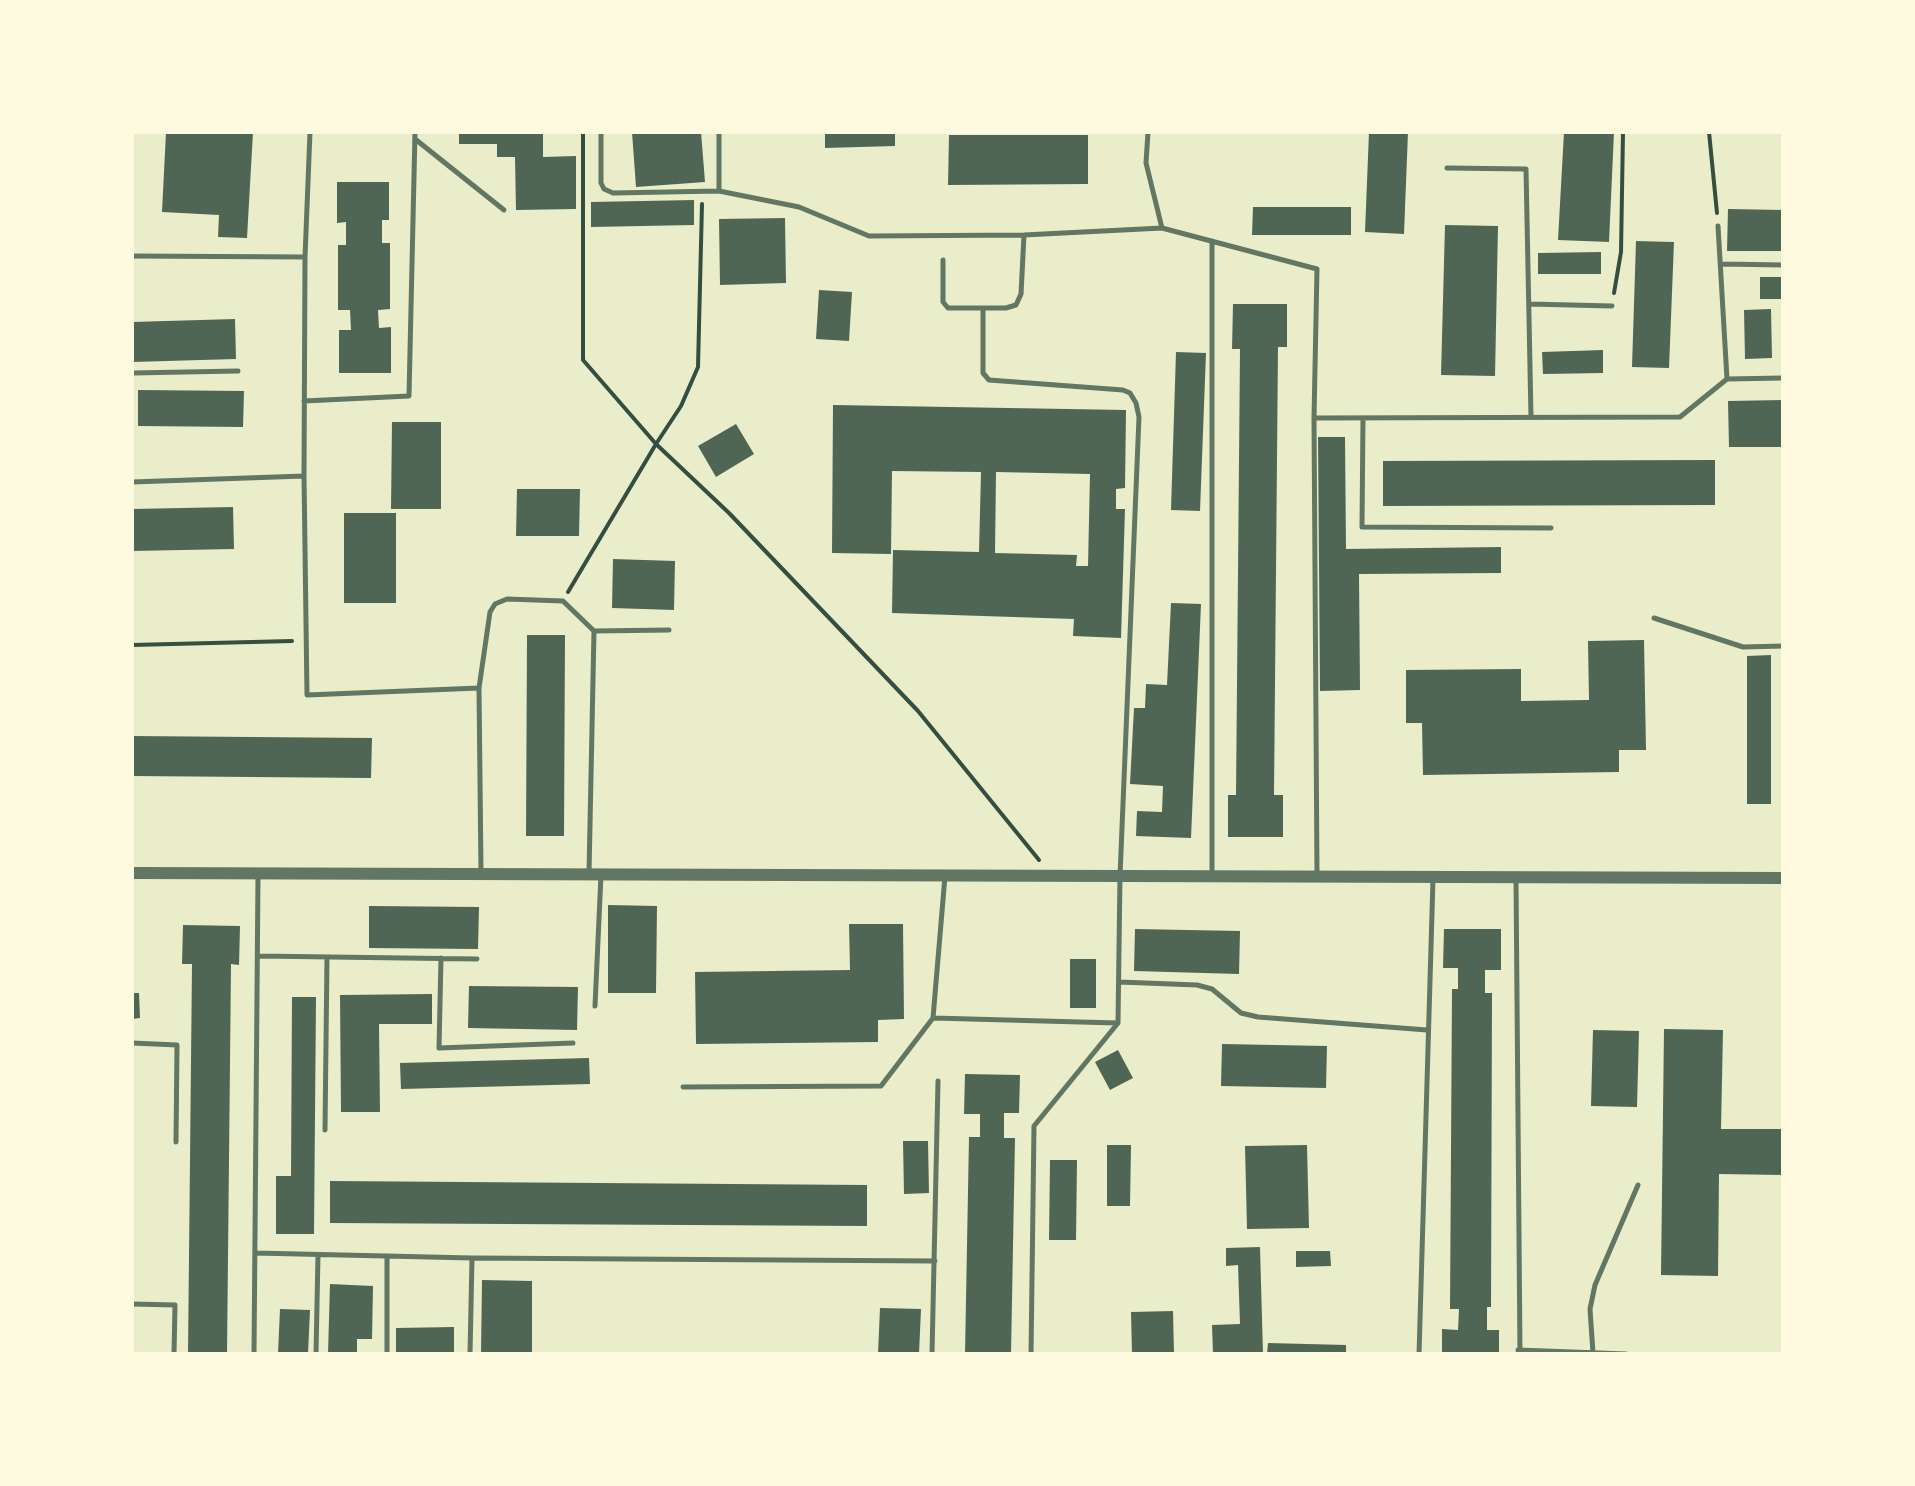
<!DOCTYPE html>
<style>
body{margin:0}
#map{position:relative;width:1915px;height:1486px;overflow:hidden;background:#e9edc9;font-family:"DM Sans",sans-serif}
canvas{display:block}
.frame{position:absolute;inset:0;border:134px solid #fefae0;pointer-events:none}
</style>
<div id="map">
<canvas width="1915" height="1486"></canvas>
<div class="frame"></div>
</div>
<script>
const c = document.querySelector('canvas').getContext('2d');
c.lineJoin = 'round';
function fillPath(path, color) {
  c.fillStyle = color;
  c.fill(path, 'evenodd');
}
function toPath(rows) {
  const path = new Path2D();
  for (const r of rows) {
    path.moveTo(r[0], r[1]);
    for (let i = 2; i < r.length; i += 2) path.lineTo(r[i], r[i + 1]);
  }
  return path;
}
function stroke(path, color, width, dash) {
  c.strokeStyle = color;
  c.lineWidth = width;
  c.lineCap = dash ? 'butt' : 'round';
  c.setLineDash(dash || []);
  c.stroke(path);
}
fillPath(toPath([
 [166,132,253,132,247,238,218,237,219,215,162,212],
 [459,132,543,132,543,157,576,156,576,209,516,210,515,157,497,157,497,144,459,144],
 [632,132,701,132,705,182,636,187],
 [825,132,895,132,895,146,825,148],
 [1369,132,1408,132,1404,234,1365,232],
 [1564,132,1614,132,1609,242,1558,240],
 [949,135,1088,135,1088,184,948,185],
 [337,182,389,182,389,220,382,220,382,243,390,243,390,309,378,310,379,328,391,327,391,373,339,373,339,330,351,330,350,310,338,310,338,245,346,245,346,222,337,223],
 [694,200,694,225,591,227,591,202],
 [1253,207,1351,207,1351,235,1252,235],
 [1728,209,1783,210,1783,251,1727,251],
 [785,218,786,283,720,285,719,219],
 [1445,225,1498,226,1495,376,1441,375],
 [1636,241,1674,242,1669,368,1632,367],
 [1601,252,1601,274,1538,274,1538,253],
 [1760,277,1783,277,1783,299,1760,299],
 [819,290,852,292,849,341,816,339],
 [1233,304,1287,304,1287,347,1278,347,1274,795,1283,795,1283,837,1228,837,1228,795,1236,795,1240,349,1232,349],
 [1771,309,1772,358,1745,359,1744,310],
 [235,319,236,359,132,362,132,322],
 [1603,350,1603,373,1543,374,1542,352],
 [1176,352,1206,353,1200,511,1171,510],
 [138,390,244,391,243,427,138,426],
 [1783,400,1783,447,1729,447,1728,401],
 [833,405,1126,410,1125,488,1116,489,1116,509,1125,509,1121,638,1073,636,1074,619,892,613,893,550,979,552,981,472,892,471,891,554,832,553],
 [996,472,1090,474,1088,566,1076,566,1077,555,995,553],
 [392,422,441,422,441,509,391,509],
 [736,424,754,454,716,477,698,446],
 [1318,437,1345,437,1346,549,1501,547,1501,573,1359,574,1360,690,1320,691],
 [1715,460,1715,505,1383,506,1383,461],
 [517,489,580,489,579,536,516,536],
 [233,507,234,549,132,551,132,509],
 [344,513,396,513,396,603,344,603],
 [613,559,675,561,674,610,612,608],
 [1171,603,1201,604,1191,838,1136,836,1137,811,1162,812,1163,786,1130,784,1134,708,1145,708,1146,684,1167,685],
 [527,635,565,635,564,836,526,836],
 [1644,640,1646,750,1619,750,1619,772,1423,775,1422,723,1406,723,1406,670,1521,669,1521,701,1589,700,1588,641],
 [1771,655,1771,804,1747,804,1747,656],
 [132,736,372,738,371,778,132,776],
 [608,905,657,906,656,993,608,993],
 [369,906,479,907,478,949,369,948],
 [849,924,903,924,904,1019,878,1020,878,1042,696,1044,695,972,850,970],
 [183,925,240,926,239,965,231,964,227,1354,188,1354,192,964,182,964],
 [1135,929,1240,931,1239,974,1134,971],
 [1444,929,1501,929,1501,970,1485,970,1485,993,1492,993,1491,1307,1487,1307,1487,1330,1499,1330,1499,1354,1442,1354,1442,1329,1458,1330,1459,1309,1450,1309,1452,989,1458,989,1458,968,1443,968],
 [1070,959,1096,959,1096,1008,1070,1008],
 [469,986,578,987,577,1030,468,1028],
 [132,993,139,993,140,1018,132,1019],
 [432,994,432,1024,379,1024,380,1112,341,1112,340,995],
 [292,997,316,997,314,1234,276,1234,276,1176,291,1176],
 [1664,1029,1723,1030,1721,1129,1783,1129,1783,1175,1719,1174,1718,1276,1661,1275],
 [1593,1030,1639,1031,1637,1107,1591,1106],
 [1222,1044,1327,1046,1326,1088,1221,1086],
 [1118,1050,1133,1078,1110,1090,1095,1062],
 [589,1058,590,1084,401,1089,400,1063],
 [965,1074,1020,1075,1019,1113,1004,1113,1004,1138,1015,1138,1011,1354,965,1354,969,1137,980,1137,980,1114,964,1114],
 [903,1141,928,1141,929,1193,904,1194],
 [1107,1145,1131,1145,1130,1206,1107,1206],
 [1307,1145,1309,1228,1247,1229,1245,1146],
 [1050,1160,1077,1160,1076,1240,1049,1240],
 [330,1181,867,1185,867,1226,330,1223],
 [1260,1247,1263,1354,1213,1354,1212,1325,1240,1324,1238,1265,1226,1266,1226,1248],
 [1296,1251,1330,1251,1331,1266,1296,1267],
 [482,1280,532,1281,532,1354,481,1354],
 [330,1284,373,1286,372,1339,357,1339,357,1354,328,1354],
 [880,1308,921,1309,919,1354,878,1354],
 [280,1309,310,1310,308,1354,278,1354],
 [1173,1311,1174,1354,1132,1354,1131,1312],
 [454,1327,454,1354,396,1354,396,1328],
 [1268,1343,1346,1345,1346,1354,1267,1354]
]), '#4f6655');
stroke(toPath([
 [583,132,583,360,656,444,729,513,918,711,1039,860],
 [1709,132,1717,213],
 [1614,293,1621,252,1623,132],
 [568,592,656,444,681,406,698,367,702,204],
 [132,645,292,641]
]), '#344e41', 4);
stroke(toPath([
 [310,132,305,257,304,476,307,695,479,688,481,873],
 [601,132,601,183,604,189,613,193,719,191,799,207,869,236,1024,235,1162,228],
 [719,132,719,191],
 [1148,132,1146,163,1162,228,1317,269,1314,418,1317,876],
 [415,139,504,210],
 [1447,168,1526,169,1531,417],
 [132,256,305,257],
 [943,260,943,302,948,308,1006,308,1016,305,1021,294,1024,235],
 [1721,264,1783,265],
 [1529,304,1612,306],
 [983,309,983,373,989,380,1123,390,1130,393,1136,403,1139,417,1120,876,1118,1023,1034,1126,1031,1354],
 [132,373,238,371],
 [1727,379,1783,378],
 [304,401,409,396,415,132],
 [1315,418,1680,417,1727,379,1718,226],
 [1363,418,1362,527,1551,528],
 [132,482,304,476],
 [1654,618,1743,647,1783,646],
 [479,688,490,612,495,604,507,599,563,601,594,631],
 [589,873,594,631,669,630],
 [1212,876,1212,241],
 [1516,879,1520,1354],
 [258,956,477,959],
 [441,958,439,1048,573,1043],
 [1119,982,1197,985,1212,989,1241,1013,1258,1017,1427,1030],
 [595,1006,601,875],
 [933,1018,945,876],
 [132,1043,177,1045,176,1142],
 [683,1087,881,1086,933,1018,1117,1023],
 [325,1130,327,957],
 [255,1253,472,1258,935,1261],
 [132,1304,175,1305,174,1354],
 [1518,1350,1626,1354],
 [1593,1353,1590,1309,1595,1285,1638,1185],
 [254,1354,258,875],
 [316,1354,318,1255],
 [387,1354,387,1256],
 [470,1354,472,1258],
 [932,1354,938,1081],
 [1419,1354,1433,879]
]), '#617663', 5);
stroke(toPath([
 [132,873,1783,878]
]), '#617663', 12);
</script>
